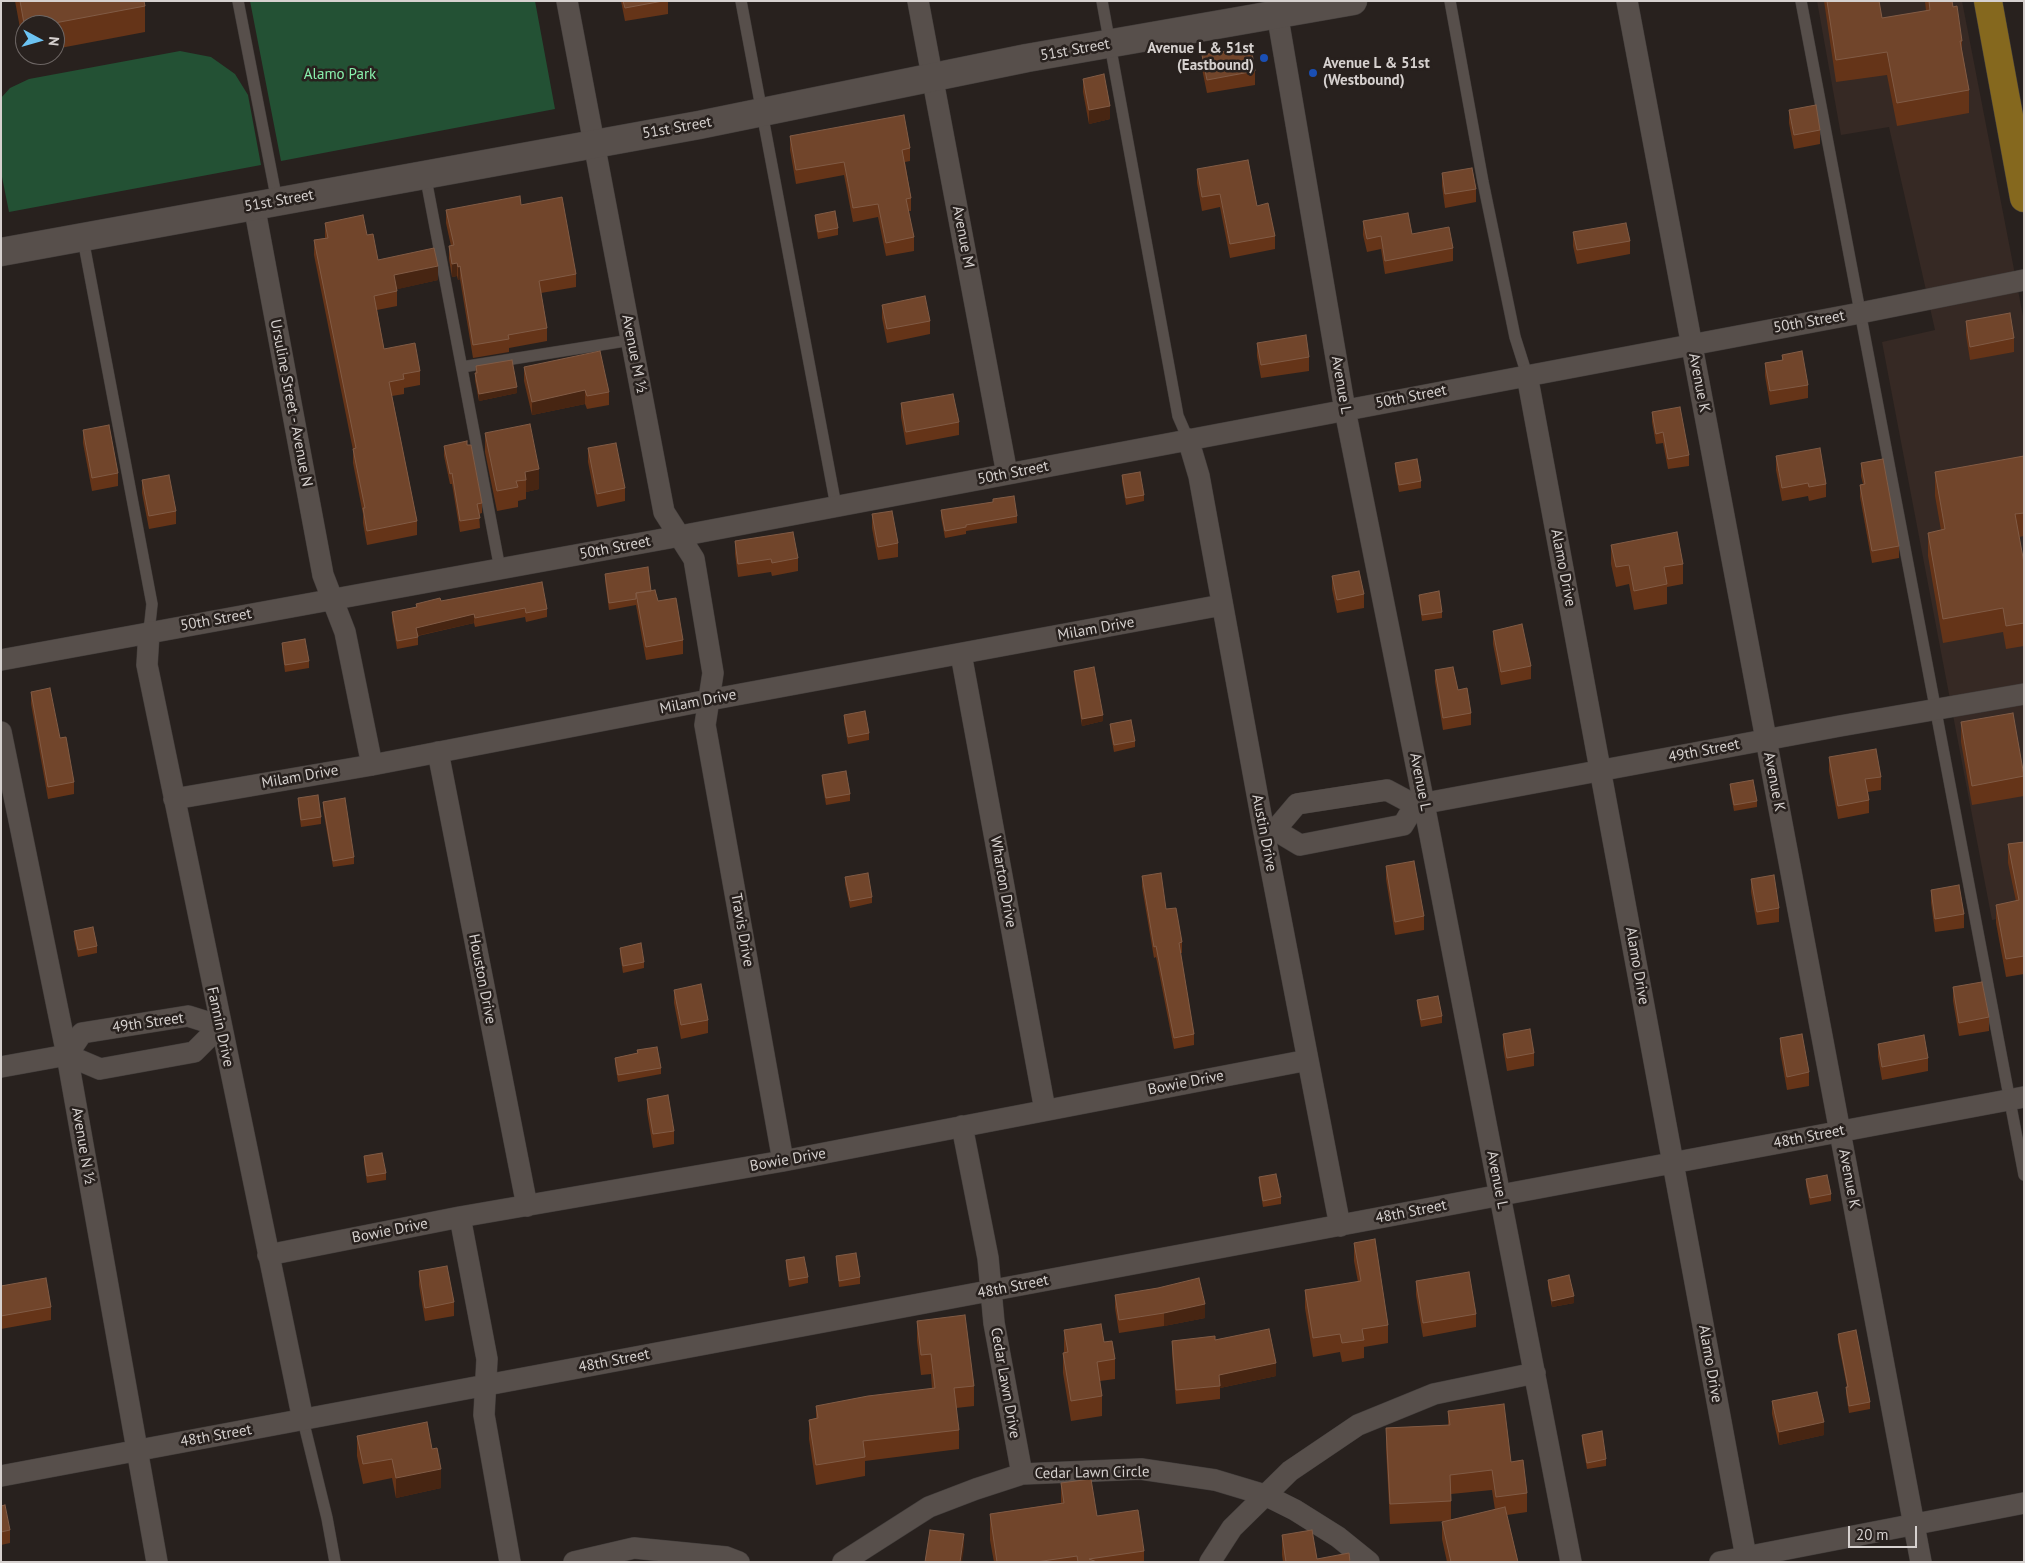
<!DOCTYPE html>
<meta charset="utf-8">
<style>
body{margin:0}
#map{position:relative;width:2025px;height:1563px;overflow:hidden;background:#28211e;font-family:"PT Sans",sans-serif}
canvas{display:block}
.frame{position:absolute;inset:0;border:2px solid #d6d1cf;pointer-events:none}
.north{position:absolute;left:15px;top:15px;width:50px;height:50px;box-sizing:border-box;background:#28211e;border:1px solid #6e6765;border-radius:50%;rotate:96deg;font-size:14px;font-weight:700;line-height:20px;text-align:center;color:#d6d1cf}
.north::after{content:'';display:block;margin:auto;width:18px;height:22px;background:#6cc3f2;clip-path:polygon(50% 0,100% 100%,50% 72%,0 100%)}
.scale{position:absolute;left:1848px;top:1526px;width:69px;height:22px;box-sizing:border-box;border:2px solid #d6d1cf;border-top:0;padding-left:6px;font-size:15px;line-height:18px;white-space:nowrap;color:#d6d1cf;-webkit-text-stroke:4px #28211e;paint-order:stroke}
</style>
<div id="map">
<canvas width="2025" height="1563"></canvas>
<div class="frame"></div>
<div class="north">N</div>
<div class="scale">20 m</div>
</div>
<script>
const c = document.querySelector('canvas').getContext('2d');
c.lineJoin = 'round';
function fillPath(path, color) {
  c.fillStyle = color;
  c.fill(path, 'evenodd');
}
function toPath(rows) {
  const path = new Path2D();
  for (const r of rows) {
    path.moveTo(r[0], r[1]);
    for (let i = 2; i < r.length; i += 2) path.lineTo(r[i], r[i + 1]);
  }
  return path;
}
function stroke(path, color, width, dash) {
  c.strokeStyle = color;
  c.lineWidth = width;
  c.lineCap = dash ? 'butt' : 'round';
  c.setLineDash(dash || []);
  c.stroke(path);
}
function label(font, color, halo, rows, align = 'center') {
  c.font = font + ' "PT Sans",sans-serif';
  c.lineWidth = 5;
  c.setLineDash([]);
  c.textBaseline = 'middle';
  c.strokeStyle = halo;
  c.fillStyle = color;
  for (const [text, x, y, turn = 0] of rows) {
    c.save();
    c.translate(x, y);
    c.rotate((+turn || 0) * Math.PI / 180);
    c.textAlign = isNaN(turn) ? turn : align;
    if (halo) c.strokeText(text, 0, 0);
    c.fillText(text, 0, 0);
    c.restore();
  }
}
fillPath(toPath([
 [1817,1,1962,1,2024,321,2024,914,1992,920,1882,342,1935,330,1889,127,1841,135]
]), '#362924');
fillPath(toPath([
 [250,1,535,1,555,109,281,161],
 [180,51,211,57,235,74,248,95,261,165,9,212,1,172,1,98,10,88,29,79]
]), '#235134');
const lane = toPath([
 [238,1,277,201],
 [741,1,836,506],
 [1102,1,1178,416,1188,439],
 [1450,1,1483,182,1515,337,1527,375],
 [1801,1,2024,1175],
 [425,174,500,569],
 [83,239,152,604,149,632],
 [462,367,631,340],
 [303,1420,327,1518,335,1562]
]);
const street = toPath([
 [567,1,664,512,694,559,713,673,705,725,783,1161],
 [918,1,1007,474],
 [1275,1,1345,410,1424,804,1571,1562],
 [1627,1,1921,1562],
 [254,205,323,575,345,632,372,765],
 [1527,375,1746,1557],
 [1188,439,1199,476,1264,832,1340,1226],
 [149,632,147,665,303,1420],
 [961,654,1045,1110],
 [1,660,680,536,1860,313,2024,280],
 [1,732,67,1055,157,1562],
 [438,752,527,1206],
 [174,799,372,765,709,700,1222,605],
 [1275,830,1300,845,1403,825,1415,805],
 [1264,832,1275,830,1297,804,1387,790,1415,805,1840,726,2024,694],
 [1,1067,67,1055,100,1069,194,1052,220,1026,188,1016,82,1033,67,1055],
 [962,1126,988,1258,994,1323,1022,1474],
 [460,1217,487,1359,484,1415,510,1562],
 [268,1255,460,1217,783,1161,1308,1060],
 [1,1476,2024,1097],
 [574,1562,634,1548,726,1557,739,1562],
 [843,1562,929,1507,976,1489,1022,1474,1141,1469,1215,1480,1265,1495,1295,1510,1338,1537,1369,1562],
 [1210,1562,1232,1528,1290,1471,1358,1425,1434,1394,1535,1373],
 [1720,1562,2024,1503]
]);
const secondary = toPath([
 [1,252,699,125,1027,58,1353,1]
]);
const primary = toPath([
 [1988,1,2024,198]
]);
stroke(lane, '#433e3c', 12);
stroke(street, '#433e3c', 22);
stroke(secondary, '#433e3c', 29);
stroke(primary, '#433e3c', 29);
stroke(lane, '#574f4b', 11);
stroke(street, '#574f4b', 21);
stroke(secondary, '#574f4b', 28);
stroke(primary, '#85681e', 28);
fillPath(toPath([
 [15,1,144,1,145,6,145,32,55,49,55,25,25,25,25,55],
 [621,1,668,1,668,14,625,21],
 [1824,1,1879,1,1882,18,1926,11,1925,1,1952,1,1962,41,1962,50,1969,90,1969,113,1897,126,1887,75,1836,82],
 [1202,55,1255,71,1255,85,1207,93,1202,69],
 [1083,79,1110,119,1089,124,1083,92],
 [1789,110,1820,130,1820,144,1794,149,1789,123],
 [790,136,910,148,910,161,905,162,911,198,911,211,908,211,914,237,914,251,886,256,878,217,853,222,844,175,796,184,790,150],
 [1197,169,1257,206,1275,236,1275,249,1230,258,1220,207,1202,211,1197,183],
 [1442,173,1476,189,1476,202,1445,208,1442,186],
 [521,205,576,274,576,287,541,293,547,328,547,341,509,348,509,352,473,358,460,279,458,280,457,276,452,277,449,259,449,246,451,246,446,223,446,210],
 [815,215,838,228,838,235,818,239,815,222],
 [1363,221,1412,234,1453,248,1453,261,1385,274,1381,249,1367,252,1363,235],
 [325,223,367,235,378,260,438,280,397,289,397,306,377,310,384,349,420,371,420,385,404,388,404,394,392,396,417,521,417,535,367,545,363,523,363,514,353,463,353,450,314,255,314,240,325,238],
 [1573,232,1630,241,1630,254,1577,264,1573,246],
 [882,305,930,321,930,334,887,343,882,318],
 [1966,321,2014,338,2014,352,1970,360,1966,335],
 [1257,343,1309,357,1309,371,1261,378,1257,356],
 [1782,355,1808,385,1808,398,1770,405,1765,376,1765,363,1782,360],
 [476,366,517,393,479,401,475,380],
 [524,367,609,392,609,405,587,409,585,404,532,415,524,381],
 [901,403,959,422,959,435,906,445,901,417],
 [1652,412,1689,455,1689,466,1668,469,1663,443,1656,444,1652,422],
 [83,430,118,473,118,486,92,491,83,443],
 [485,433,539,489,526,492,526,499,518,501,518,507,497,511,485,452],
 [444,446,482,503,482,513,479,514,480,528,460,532,452,484,450,484,444,456],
 [588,448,625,488,625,501,597,507,588,462],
 [1776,456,1826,484,1826,497,1809,501,1808,496,1782,501,1776,470],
 [2024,456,2024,536,2019,537,2024,563,2024,646,2006,649,2003,632,1943,643,1928,556,1928,533,1941,530,1935,496,1935,472],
 [1395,463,1421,481,1421,488,1399,492,1395,470],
 [1861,463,1899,546,1899,558,1872,563,1860,497,1860,485,1863,484,1861,476],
 [1122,475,1144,495,1144,501,1126,505,1122,482],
 [142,480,176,511,176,524,149,529,142,493],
 [941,510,1017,516,1017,523,966,531,966,534,945,538,941,517],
 [872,514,898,543,898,557,878,560,872,528],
 [735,541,798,558,798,571,772,576,771,572,738,577,735,554],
 [1611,545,1683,564,1683,584,1667,587,1667,604,1634,610,1629,584,1616,587,1611,564],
 [605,574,651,591,683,640,683,654,646,660,636,605,609,610,605,581],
 [1332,576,1364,594,1364,608,1337,613,1332,589],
 [1419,595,1442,612,1442,618,1422,621,1419,601],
 [441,601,547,609,547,617,526,622,525,617,475,627,474,623,418,636,418,645,397,649,392,620,392,612,416,607,416,604],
 [1493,631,1531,666,1531,679,1501,685,1493,644],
 [282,643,309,661,309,668,285,672,282,650],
 [1435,670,1458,690,1471,713,1471,725,1443,730,1435,682],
 [1074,671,1103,721,1082,726,1074,678],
 [31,692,60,738,74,782,74,794,48,799,31,704],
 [844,715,869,733,869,740,848,744,844,722],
 [1961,722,2024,776,2024,796,1972,805,1961,742],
 [1110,724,1135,741,1135,747,1114,752,1110,730],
 [1829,757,1881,777,1881,790,1868,792,1869,800,1869,813,1838,819,1829,771],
 [822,775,850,794,850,801,826,805,822,782],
 [1730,784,1757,801,1757,807,1734,811,1730,790],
 [298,798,321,817,321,824,301,827,298,805],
 [323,802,354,857,354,864,333,867,323,809],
 [2024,842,2024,974,2006,977,1996,923,1996,905,2016,901,2008,863,2008,844],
 [1386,866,1424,916,1424,930,1395,935,1386,879],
 [1142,876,1166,909,1182,942,1182,953,1180,953,1194,1034,1194,1045,1174,1049,1156,957,1154,958,1142,887],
 [845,877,872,897,872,903,850,908,845,884],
 [1751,879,1779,908,1779,922,1757,925,1751,892],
 [1931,890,1964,914,1964,928,1935,932,1931,903],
 [74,931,97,946,97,953,78,957,74,938],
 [620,948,644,962,644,968,623,973,620,954],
 [1953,987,1989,1017,1989,1031,1959,1036,1953,1001],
 [674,990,708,1020,708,1033,681,1039,674,1003],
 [1417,1000,1442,1016,1442,1023,1421,1027,1417,1006],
 [1503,1034,1534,1053,1534,1066,1507,1071,1503,1047],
 [1780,1038,1809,1072,1809,1086,1787,1090,1780,1051],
 [1878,1044,1928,1058,1928,1071,1882,1080,1878,1057],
 [637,1050,661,1068,661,1074,618,1082,615,1064,615,1058,637,1053],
 [647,1099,674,1131,674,1144,653,1148,647,1112],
 [364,1156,386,1173,386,1180,367,1183,364,1163],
 [1259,1177,1281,1197,1281,1204,1263,1207,1259,1183],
 [1806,1179,1831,1194,1831,1201,1810,1205,1806,1185],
 [1354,1243,1388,1325,1388,1343,1364,1347,1364,1358,1342,1362,1340,1352,1313,1357,1305,1308,1305,1290,1358,1282,1354,1261],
 [836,1256,860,1277,860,1284,839,1287,836,1263],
 [786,1260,808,1277,808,1283,789,1287,786,1267],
 [419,1271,454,1302,454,1316,425,1321,419,1285],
 [1548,1280,1574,1303,1552,1307,1548,1287],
 [1416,1281,1476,1314,1476,1327,1423,1337,1416,1295],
 [1,1286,51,1307,51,1320,1,1329],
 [1115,1295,1205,1318,1164,1326,1119,1333,1115,1308],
 [917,1321,974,1386,974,1406,956,1408,959,1430,959,1449,865,1461,865,1476,816,1485,809,1439,809,1420,816,1418,816,1406,932,1389,931,1374,921,1375,917,1341],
 [1064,1330,1115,1359,1115,1379,1100,1381,1102,1396,1102,1416,1071,1421,1063,1373,1063,1353,1064,1353],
 [1838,1334,1870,1402,1870,1409,1849,1413,1846,1394,1846,1387,1847,1387,1838,1341],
 [1172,1341,1276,1376,1220,1388,1220,1399,1176,1404,1172,1354],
 [1772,1401,1824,1435,1779,1445,1772,1414],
 [1448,1411,1511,1462,1527,1493,1527,1512,1507,1515,1518,1562,1447,1562,1442,1539,1442,1522,1447,1521,1390,1524,1386,1448,1386,1428,1448,1425],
 [1492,1490,1495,1510,1451,1520,1451,1494],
 [1582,1435,1606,1459,1606,1466,1587,1469,1582,1442],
 [357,1436,432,1449,441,1488,396,1498,392,1478,363,1484,357,1456],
 [1061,1483,1097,1516,1144,1551,1144,1562,994,1562,990,1540,990,1514,1061,1503],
 [1,1506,10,1530,10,1543,1,1545],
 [1282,1535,1317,1559,1350,1562,1283,1562,1282,1555]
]), '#653418');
fillPath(toPath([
 [1110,106,1110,119,1089,124,1089,110],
 [457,263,457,276,452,277,452,264],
 [438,266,438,280,394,290,394,275],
 [460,266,460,279,458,280,458,267],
 [517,387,517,393,479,401,479,394],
 [585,390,585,404,532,415,532,402],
 [539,469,539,489,526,492,526,480,525,472],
 [474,614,474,623,416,636,416,628],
 [1103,715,1103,721,1082,726,1082,719],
 [1574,1296,1574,1303,1552,1307,1552,1301],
 [1205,1304,1205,1318,1164,1326,1164,1313],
 [1276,1363,1276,1376,1220,1388,1219,1375],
 [1824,1422,1824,1435,1779,1445,1779,1432],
 [441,1469,441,1488,396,1498,396,1478],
 [964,1534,964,1548,962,1562,960,1562]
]), '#472512');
const building = toPath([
 [20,1,144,1,145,6,44,25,25,25,25,29,20,1],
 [623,1,663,1,625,8,623,1],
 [1827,1,1879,1,1882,18,1930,10,1929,1,1952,1,1953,7,1957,6,1962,41,1960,41,1969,90,1897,103,1887,52,1836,60,1827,1],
 [1251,47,1255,71,1207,80,1202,55,1251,47],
 [1104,74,1110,106,1089,110,1083,79,1104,74],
 [1816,105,1820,130,1794,135,1789,110,1816,105],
 [904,115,910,148,902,150,911,198,906,199,914,237,886,243,878,204,853,208,844,162,796,170,790,136,904,115],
 [1248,160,1257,206,1268,203,1275,236,1230,244,1220,194,1202,197,1197,169,1248,160],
 [1472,168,1476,189,1445,194,1442,173,1472,168],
 [520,196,521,205,562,197,576,274,539,281,547,328,508,335,509,339,473,345,460,266,458,267,457,263,452,264,449,246,454,245,446,210,520,196],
 [835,211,838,228,818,232,815,215,835,211],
 [1408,213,1412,234,1449,227,1453,248,1385,261,1381,236,1367,239,1363,221,1408,213],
 [363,215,367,235,373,234,378,260,434,248,438,266,394,275,397,291,374,296,384,349,415,343,420,371,403,374,404,379,389,382,417,521,367,531,363,508,365,508,353,449,356,448,314,240,328,238,325,223,363,215],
 [1626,223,1630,241,1577,250,1573,232,1626,223],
 [925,296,930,321,887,329,882,305,925,296],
 [2010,313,2014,338,1970,347,1966,321,2010,313],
 [1306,335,1309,357,1261,365,1257,343,1306,335],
 [600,351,609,392,587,396,585,390,532,402,524,367,600,351],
 [1802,351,1808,385,1770,391,1765,363,1783,360,1782,355,1802,351],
 [512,360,517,387,479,394,475,373,477,373,476,366,512,360],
 [953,394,959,422,906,432,901,403,953,394],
 [1680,407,1689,455,1668,459,1663,432,1656,434,1652,412,1680,407],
 [530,424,539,469,525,472,526,480,516,481,518,487,497,491,485,433,530,424],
 [109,425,118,473,92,478,83,430,109,425],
 [467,441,467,445,471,445,482,503,477,504,480,518,460,521,452,473,450,474,444,446,467,441],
 [616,443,625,488,597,494,588,448,616,443],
 [1820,448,1826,484,1809,487,1808,483,1782,488,1776,456,1820,448],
 [2024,456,2024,513,2015,514,2024,563,2024,623,2006,626,2003,608,1943,619,1928,533,1945,529,1935,472,2024,456],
 [1417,459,1421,481,1399,485,1395,463,1417,459],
 [1883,459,1899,546,1872,551,1860,485,1865,484,1861,463,1883,459],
 [1140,472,1144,495,1126,498,1122,475,1140,472],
 [169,475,176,511,149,516,142,480,169,475],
 [1014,496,1017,516,966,525,966,527,945,531,941,510,993,502,993,499,1014,496],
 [892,511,898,543,878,547,872,514,892,511],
 [793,532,798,558,772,563,771,559,738,564,735,541,793,532],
 [1677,532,1683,564,1664,567,1667,584,1634,591,1629,565,1616,567,1611,545,1677,532],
 [648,567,651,591,636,593,636,599,609,603,605,574,648,567],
 [1359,571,1364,594,1337,600,1332,576,1359,571],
 [542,582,547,609,526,613,525,608,475,618,474,614,416,628,418,637,397,641,392,612,417,607,416,604,440,598,441,601,542,582],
 [655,590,658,601,676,598,683,640,646,647,636,593,655,590],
 [1439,591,1442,612,1422,615,1419,595,1439,591],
 [1522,624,1531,666,1501,672,1493,631,1522,624],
 [305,639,309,661,285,665,282,643,305,639],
 [1094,667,1103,715,1082,719,1074,671,1094,667],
 [1453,667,1458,690,1467,688,1471,713,1443,718,1435,670,1453,667],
 [50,688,60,738,66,737,74,782,48,787,31,692,50,688],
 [865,711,869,733,848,737,844,715,865,711],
 [2013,713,2024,776,1972,786,1961,722,2013,713],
 [1131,720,1135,741,1114,745,1110,724,1131,720],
 [1876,749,1881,777,1865,779,1869,800,1838,806,1829,757,1876,749],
 [846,771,850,794,826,798,822,775,846,771],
 [1753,780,1757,801,1734,805,1730,784,1753,780],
 [318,795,321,817,301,820,298,798,318,795],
 [345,798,354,857,333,861,323,802,345,798],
 [2024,842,2024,956,2006,959,1996,905,2019,900,2008,844,2024,842],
 [1414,861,1424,916,1395,922,1386,866,1414,861],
 [868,873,872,897,850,901,845,877,868,873],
 [1161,873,1166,909,1176,908,1182,942,1179,943,1194,1034,1174,1038,1156,946,1154,947,1142,876,1161,873],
 [1774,875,1779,908,1757,912,1751,879,1774,875],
 [1959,885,1964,914,1935,919,1931,890,1959,885],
 [93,927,97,946,78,950,74,931,93,927],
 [641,943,644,962,623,966,620,948,641,943],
 [1982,982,1989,1017,1959,1023,1953,987,1982,982],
 [701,984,708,1020,681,1025,674,990,701,984],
 [1438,996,1442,1016,1421,1020,1417,1000,1438,996],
 [1530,1029,1534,1053,1507,1058,1503,1034,1530,1029],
 [1802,1034,1809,1072,1787,1077,1780,1038,1802,1034],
 [1924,1035,1928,1058,1882,1067,1878,1044,1924,1035],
 [657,1047,661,1068,618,1075,615,1058,638,1053,637,1050,657,1047],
 [668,1095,674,1131,653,1134,647,1099,668,1095],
 [382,1153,386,1173,367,1176,364,1156,382,1153],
 [1276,1174,1281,1197,1263,1201,1259,1177,1276,1174],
 [1827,1175,1831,1194,1810,1198,1806,1179,1827,1175],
 [1375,1239,1388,1325,1362,1329,1364,1340,1342,1343,1340,1334,1313,1338,1305,1290,1361,1281,1354,1243,1375,1239],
 [856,1253,860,1277,839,1281,836,1256,856,1253],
 [804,1257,808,1277,789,1280,786,1260,804,1257],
 [447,1266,454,1302,425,1308,419,1271,447,1266],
 [1469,1272,1476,1314,1423,1323,1416,1281,1469,1272],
 [1569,1275,1574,1296,1552,1301,1548,1280,1569,1275],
 [46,1278,51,1307,1,1316,1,1286,46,1278],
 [1199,1278,1205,1304,1164,1313,1119,1320,1115,1295,1158,1288,1199,1278],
 [965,1315,974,1386,954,1388,959,1430,863,1441,865,1457,816,1465,809,1420,818,1418,816,1406,868,1396,935,1388,931,1354,921,1355,917,1321,965,1315],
 [1101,1324,1104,1342,1112,1341,1115,1359,1097,1362,1102,1396,1071,1401,1063,1353,1068,1352,1064,1330,1101,1324],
 [1269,1329,1276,1363,1219,1375,1220,1386,1176,1390,1172,1341,1215,1336,1215,1340,1269,1329],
 [1856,1330,1870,1402,1849,1406,1846,1387,1848,1387,1838,1334,1856,1330],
 [1817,1392,1824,1422,1779,1432,1772,1401,1817,1392],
 [1504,1404,1511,1462,1523,1460,1527,1493,1496,1497,1492,1470,1450,1475,1451,1501,1390,1504,1386,1428,1450,1425,1448,1411,1504,1404],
 [427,1422,432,1449,437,1448,441,1469,396,1478,392,1459,363,1464,357,1436,427,1422],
 [1602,1431,1606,1459,1587,1463,1582,1435,1602,1431],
 [1091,1479,1097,1516,1138,1510,1144,1551,1089,1559,1097,1562,1078,1562,1077,1556,1036,1562,997,1562,990,1514,1064,1503,1061,1483,1091,1479],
 [5,1505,10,1530,1,1532,1,1506,5,1505],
 [1505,1507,1518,1562,1451,1562,1442,1522,1505,1507],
 [930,1530,964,1534,960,1562,925,1562,930,1530],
 [1312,1530,1317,1559,1349,1553,1350,1562,1286,1562,1282,1535,1312,1530]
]);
fillPath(building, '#71452b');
stroke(building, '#815b45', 1);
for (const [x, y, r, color] of [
 [1264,58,5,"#1a4fb4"],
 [1313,73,5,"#1a4fb4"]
]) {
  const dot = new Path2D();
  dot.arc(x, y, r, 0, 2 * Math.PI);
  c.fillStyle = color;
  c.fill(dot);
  stroke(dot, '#28211e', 2);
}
label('bold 15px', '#d6d1cf', '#28211e', [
 ["Avenue L & 51st",1254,49],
 ["(Eastbound)",1254,66],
 ["Avenue L & 51st",1323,64,"left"],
 ["(Westbound)",1323,81,"left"]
], 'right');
label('15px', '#d6d1cf', '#28211e', [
 ["51st Street",1075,50,-10],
 ["51st Street",677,128,-10],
 ["51st Street",279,201,-10],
 ["Avenue M",963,237,79],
 ["50th Street",1809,322,-10],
 ["Avenue M ½",634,354,79],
 ["Avenue K",1699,383,79],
 ["Avenue L",1341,385,80],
 ["50th Street",1411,397,-11],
 ["Ursuline Street - Avenue N",291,403,79],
 ["50th Street",1013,473,-11],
 ["50th Street",615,548,-11],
 ["Alamo Drive",1563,568,79],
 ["50th Street",216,620,-10],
 ["Milam Drive",1096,629,-10],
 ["Milam Drive",698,702,-11],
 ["49th Street",1704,751,-11],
 ["Milam Drive",300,777,-10],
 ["Avenue L",1420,782,79],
 ["Avenue K",1774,782,79],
 ["Austin Drive",1264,833,79],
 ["Wharton Drive",1003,882,80],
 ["Travis Drive",742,930,80],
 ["Alamo Drive",1637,966,80],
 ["Houston Drive",482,979,79],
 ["49th Street",148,1023,-8],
 ["Fannin Drive",220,1027,78],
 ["Bowie Drive",1186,1083,-11],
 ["48th Street",1809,1137,-11],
 ["Avenue N ½",83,1146,80],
 ["Bowie Drive",788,1160,-10],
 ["Avenue K",1849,1179,79],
 ["Avenue L",1497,1180,79],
 ["48th Street",1411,1212,-11],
 ["Bowie Drive",390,1231,-11],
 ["48th Street",1013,1287,-11],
 ["48th Street",614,1361,-11],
 ["Alamo Drive",1710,1364,80],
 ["Cedar Lawn Drive",1005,1383,80],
 ["48th Street",216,1436,-10],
 ["Cedar Lawn Circle",1092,1473,-1]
]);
label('15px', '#89f1ad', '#28211e', [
 ["Alamo Park",340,75]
]);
</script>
